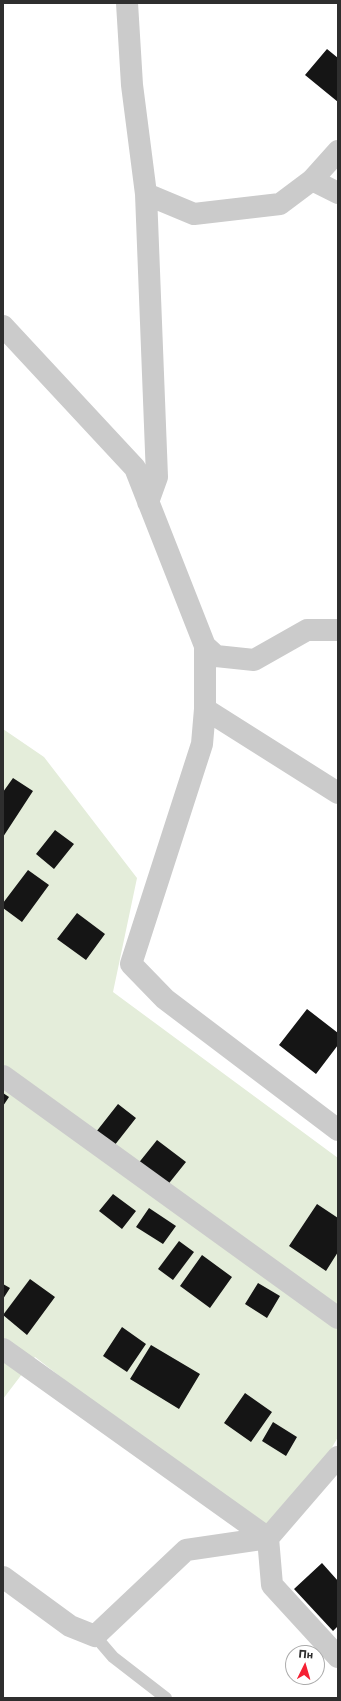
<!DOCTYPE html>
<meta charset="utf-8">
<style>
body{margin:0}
#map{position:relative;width:341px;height:1701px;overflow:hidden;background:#fff;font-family:Commissioner,sans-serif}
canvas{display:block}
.frame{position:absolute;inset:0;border:4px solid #2e2e2e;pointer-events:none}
.north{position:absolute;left:285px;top:1645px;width:40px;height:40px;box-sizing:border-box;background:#fff;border:1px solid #ababab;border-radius:50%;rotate:5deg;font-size:11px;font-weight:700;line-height:16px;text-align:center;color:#2e2e2e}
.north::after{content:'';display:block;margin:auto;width:14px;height:18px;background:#f52033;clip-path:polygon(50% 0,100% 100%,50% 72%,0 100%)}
</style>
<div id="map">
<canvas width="341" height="1701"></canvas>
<div class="frame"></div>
<div class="north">Пн</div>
</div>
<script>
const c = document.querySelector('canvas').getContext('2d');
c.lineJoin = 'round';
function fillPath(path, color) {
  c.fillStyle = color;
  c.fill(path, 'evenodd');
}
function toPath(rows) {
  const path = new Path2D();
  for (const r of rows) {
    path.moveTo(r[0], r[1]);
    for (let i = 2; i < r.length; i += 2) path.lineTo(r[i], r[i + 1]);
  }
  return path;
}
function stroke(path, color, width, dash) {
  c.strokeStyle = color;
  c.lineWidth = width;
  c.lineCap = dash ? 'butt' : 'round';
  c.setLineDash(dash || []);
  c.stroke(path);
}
fillPath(toPath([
 [3,729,44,757,137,878,113,992,338,1158,338,1437,276,1544,35,1357,3,1399]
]), '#e4edda');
fillPath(toPath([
 [327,49,338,58,338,102,305,75],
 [13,778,33,791,3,837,3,792],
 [55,830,74,844,54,869,36,854],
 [28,870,49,885,22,922,3,908,3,903],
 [77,913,105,934,86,960,57,939],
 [307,1009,338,1033,338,1045,316,1074,279,1045],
 [3,1093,9,1097,3,1106],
 [118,1104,136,1118,114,1146,96,1132],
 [157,1140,186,1162,166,1187,137,1165],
 [113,1194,136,1211,122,1229,99,1211],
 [317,1204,338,1218,338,1252,326,1271,289,1246],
 [149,1208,176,1226,163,1244,136,1227],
 [179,1241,194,1252,173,1280,158,1269],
 [202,1255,232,1277,210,1308,180,1286],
 [30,1279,55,1297,27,1335,3,1315],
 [258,1283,280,1296,267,1318,245,1304],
 [3,1284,10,1288,3,1299],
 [122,1327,146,1344,127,1372,103,1356],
 [151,1345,200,1374,179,1409,130,1379],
 [245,1393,272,1412,251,1442,224,1423],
 [273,1422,297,1437,286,1456,262,1441],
 [322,1563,338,1581,338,1626,333,1631,294,1589]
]), '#151515');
stroke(toPath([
 [95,1636,113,1657,166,1698]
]), '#cbcbcb', 12);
stroke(toPath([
 [127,3,132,85,146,194,157,477,148,502],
 [312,180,338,193],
 [146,194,194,214,280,204,312,180,338,151],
 [3,326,135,468,205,646,205,709,202,744,131,964,165,999,338,1130],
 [205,646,216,656,254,660,307,630,338,630],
 [205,709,338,793],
 [3,1076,338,1318],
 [3,1349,268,1538,272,1585,338,1657],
 [3,1577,70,1626,95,1636,186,1550,268,1538,338,1457]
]), '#cbcbcb', 22);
</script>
